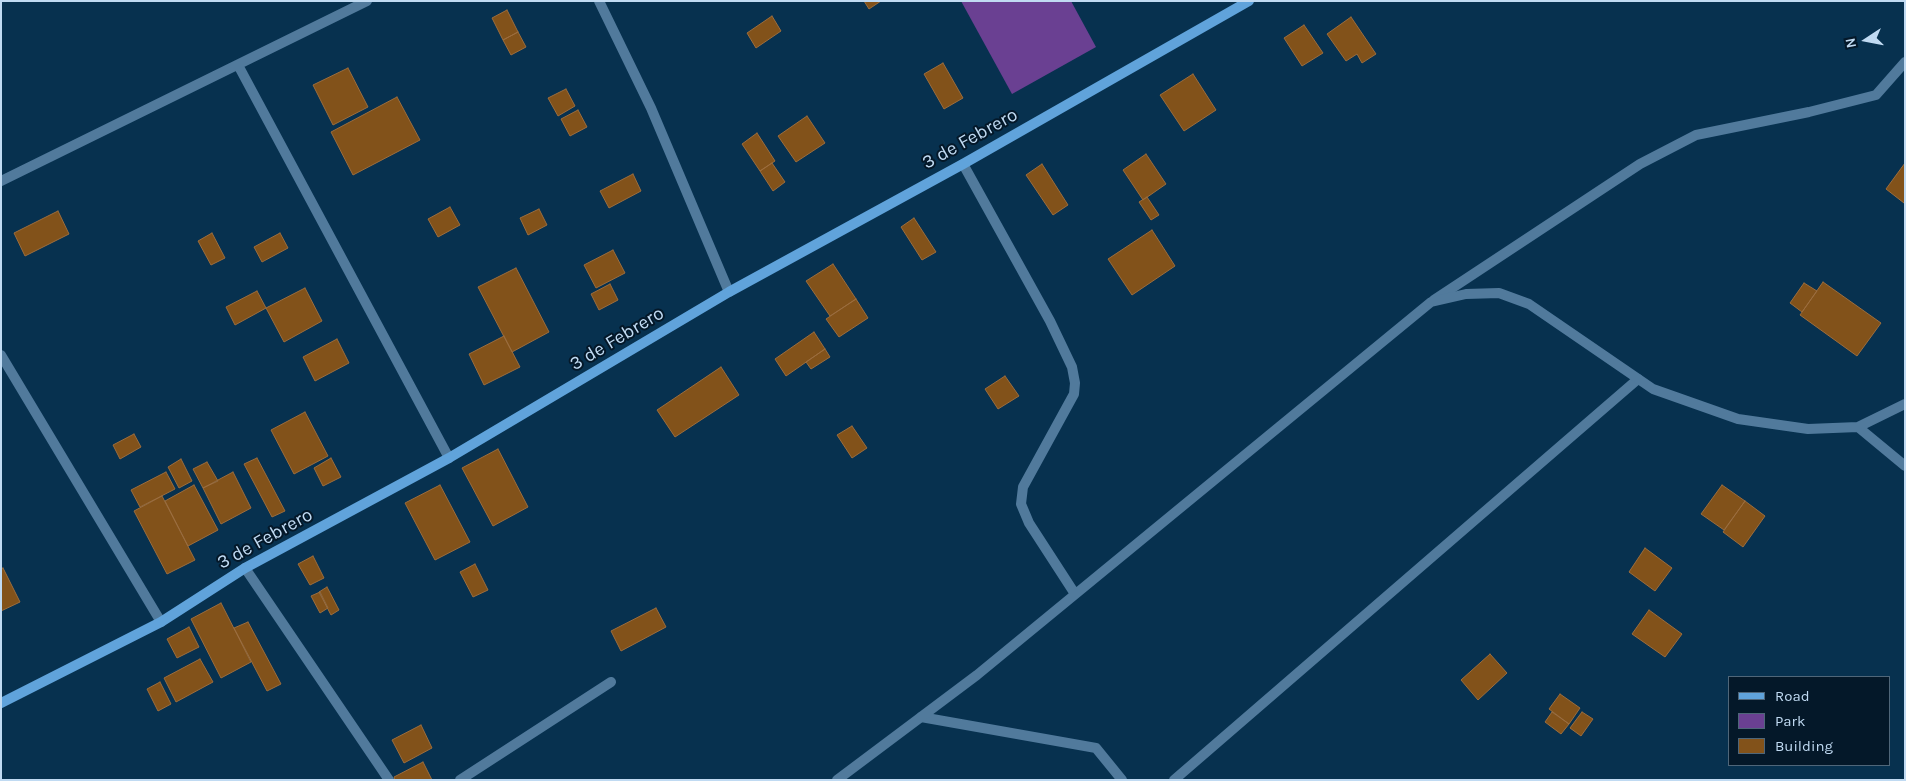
<!DOCTYPE html>
<style>
body{margin:0}
#map{position:relative;width:1906px;height:781px;overflow:hidden;background:#07314f;font-family:Karla,sans-serif}
canvas{display:block}
.frame{position:absolute;inset:0;border:2px solid #c0daf2;pointer-events:none}
.legend{position:absolute;left:1728px;top:676px;width:162px;height:90px;box-sizing:border-box;background:#041829;border:1px solid #4f6679;margin:0;padding:6px 9px;list-style:none;font-size:15px;color:#c0daf2}
.legend li{display:flex;align-items:center;gap:10px;height:25px}
.legend b{width:25px;border:1px solid #4f6679}
.north{position:absolute;left:1841px;top:15px;width:50px;height:50px;-webkit-text-stroke:4px #041829;paint-order:stroke;rotate:259deg;font-size:14px;font-weight:700;line-height:20px;text-align:center;color:#c0daf2}
.north::after{content:'';display:block;margin:auto;width:18px;height:22px;background:#c0daf2;clip-path:polygon(50% 0,100% 100%,50% 72%,0 100%)}
</style>
<div id="map">
<canvas width="1906" height="781"></canvas>
<div class="frame"></div>
<ul class="legend">
<li><b style="height:6px;background:#60a3db"></b>Road</li>
<li><b style="height:14px;background:#6a4092"></b>Park</li>
<li><b style="height:14px;background:#82521a"></b>Building</li>
</ul>
<div class="north">N</div>
</div>
<script>
const c = document.querySelector('canvas').getContext('2d');
c.lineJoin = 'round';
function fillPath(path, color) {
  c.fillStyle = color;
  c.fill(path, 'evenodd');
}
function toPath(rows) {
  const path = new Path2D();
  for (const r of rows) {
    path.moveTo(r[0], r[1]);
    for (let i = 2; i < r.length; i += 2) path.lineTo(r[i], r[i + 1]);
  }
  return path;
}
function stroke(path, color, width, dash) {
  c.strokeStyle = color;
  c.lineWidth = width;
  c.lineCap = dash ? 'butt' : 'round';
  c.setLineDash(dash || []);
  c.stroke(path);
}
function label(font, color, halo, rows, align = 'center') {
  c.font = font + ' Karla,sans-serif';
  c.lineWidth = 4;
  c.setLineDash([]);
  c.textBaseline = 'middle';
  c.strokeStyle = halo;
  c.fillStyle = color;
  for (const [text, x, y, turn = 0] of rows) {
    c.save();
    c.translate(x, y);
    c.rotate((+turn || 0) * Math.PI / 180);
    c.textAlign = isNaN(turn) ? turn : align;
    if (halo) c.strokeText(text, 0, 0);
    c.fillText(text, 0, 0);
    c.restore();
  }
}
fillPath(toPath([
 [961,1,1071,1,1096,47,1012,94]
]), '#6a4092');
const building = toPath([
 [864,1,881,1,869,9,864,1],
 [507,10,518,32,503,40,492,18,507,10],
 [772,16,781,31,756,48,747,33,772,16],
 [1351,17,1376,54,1362,63,1357,54,1346,61,1327,34,1351,17],
 [1304,25,1323,53,1302,66,1284,38,1304,25],
 [518,32,526,47,511,55,503,40,518,32],
 [943,63,963,98,944,109,924,74,943,63],
 [348,68,368,107,333,125,313,85,348,68],
 [1193,74,1216,110,1184,131,1160,95,1193,74],
 [566,89,575,106,558,116,548,98,566,89],
 [397,97,420,140,353,175,331,132,397,97],
 [578,110,587,127,570,136,561,119,578,110],
 [807,116,825,143,796,162,778,136,807,116],
 [757,133,775,161,760,171,742,144,757,133],
 [1146,154,1166,184,1143,200,1123,170,1146,154],
 [772,163,785,182,773,191,760,171,772,163],
 [1905,163,1905,201,1904,203,1886,189,1905,163],
 [1042,164,1068,205,1053,215,1026,175,1042,164],
 [633,174,641,191,609,208,600,191,633,174],
 [1147,197,1159,215,1151,220,1139,202,1147,197],
 [450,207,460,225,438,237,428,219,450,207],
 [539,209,547,225,528,235,520,218,539,209],
 [58,211,69,234,25,256,14,233,58,211],
 [914,218,936,252,922,260,901,227,914,218],
 [1152,230,1175,266,1132,295,1108,259,1152,230],
 [212,233,225,258,211,265,198,241,212,233],
 [280,233,288,248,262,262,254,247,280,233],
 [613,250,625,273,596,288,584,265,613,250],
 [833,264,856,299,830,316,806,281,833,264],
 [516,268,549,332,512,352,478,287,516,268],
 [1823,282,1881,323,1857,356,1800,315,1823,282],
 [1804,283,1817,291,1802,312,1790,303,1804,283],
 [610,284,618,300,599,310,591,294,610,284],
 [305,288,322,321,284,342,266,308,305,288],
 [257,291,266,308,235,325,226,307,257,291],
 [856,299,868,318,839,337,826,319,856,299],
 [814,332,825,349,786,376,775,359,814,332],
 [504,336,520,367,484,385,469,354,504,336],
 [337,339,349,363,315,381,303,357,337,339],
 [825,349,830,357,811,369,806,362,825,349],
 [721,367,739,395,675,437,657,410,721,367],
 [1005,376,1019,396,998,409,985,389,1005,376],
 [305,412,328,456,294,474,271,430,305,412],
 [852,426,867,448,852,458,837,435,852,426],
 [134,434,141,447,120,459,113,445,134,434],
 [498,449,528,507,493,526,462,468,498,449],
 [257,458,285,511,272,517,244,464,257,458],
 [331,458,341,477,323,486,314,468,331,458],
 [181,459,192,481,179,488,168,467,181,459],
 [207,462,218,481,203,488,193,469,207,462],
 [166,472,175,489,140,507,131,490,166,472],
 [233,472,251,508,221,524,203,488,233,472],
 [194,485,218,530,188,546,165,501,194,485],
 [440,485,470,542,435,560,405,503,440,485],
 [1722,485,1745,501,1724,530,1701,514,1722,485],
 [162,496,195,560,167,574,134,511,162,496],
 [1745,501,1765,516,1743,547,1723,532,1745,501],
 [1645,548,1672,568,1655,591,1629,572,1645,548],
 [313,556,324,578,310,585,298,564,313,556],
 [475,564,488,590,473,597,460,572,475,564],
 [3,568,20,602,1,611,1,569,3,568],
 [327,587,339,610,331,615,319,592,327,587],
 [320,592,328,608,320,613,311,596,320,592],
 [221,603,251,662,221,678,191,619,221,603],
 [656,608,666,627,621,651,611,631,656,608],
 [1649,610,1682,634,1665,657,1632,634,1649,610],
 [248,622,281,684,267,691,234,628,248,622],
 [189,627,199,647,177,658,167,639,189,627],
 [1490,654,1507,673,1478,700,1461,680,1490,654],
 [200,659,213,682,176,702,164,678,200,659],
 [160,682,171,704,158,711,147,689,160,682],
 [1560,694,1580,708,1569,724,1549,709,1560,694],
 [1552,712,1569,724,1561,734,1545,722,1552,712],
 [1582,712,1593,719,1581,736,1570,728,1582,712],
 [421,725,432,748,404,763,392,740,421,725],
 [423,762,432,780,395,780,394,777,423,762]
]);
fillPath(building, '#82521a');
stroke(building, '#9c6d3d', 1);
stroke(toPath([
 [1434,300,1640,164,1696,135,1809,112,1876,95,1905,62],
 [921,717,1096,748,1122,780],
 [1174,780,1638,379]
]), '#517a9c', 10);
stroke(toPath([
 [599,1,651,108,729,292],
 [238,65,449,458],
 [963,164,1050,321,1072,367,1075,383,1074,394,1023,487,1021,504,1029,523,1075,594],
 [1,181,367,1],
 [1,355,161,622],
 [1858,427,1905,404],
 [245,568,389,780],
 [460,780,611,682],
 [837,780,977,675,1431,302,1466,294,1499,293,1529,304,1653,389,1738,419,1808,429,1858,427,1905,466]
]), '#517a9c', 10);
stroke(toPath([
 [1,703,161,622,245,568,449,458,729,292,963,164,1249,1]
]), '#60a3db', 10);
label('19px', '#c0daf2', '#041829', [
 ["3 de Febrero",970,139,-29],
 ["3 de Febrero",617,339,-31],
 ["3 de Febrero",265,539,-29]
]);
</script>
